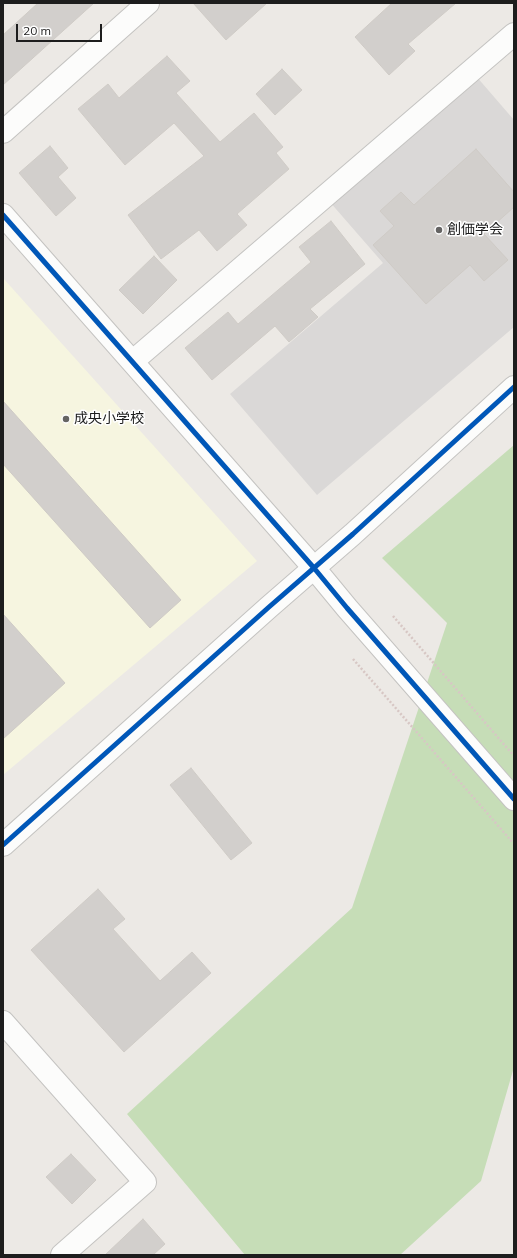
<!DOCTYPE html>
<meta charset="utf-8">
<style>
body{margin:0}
#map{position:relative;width:517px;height:1258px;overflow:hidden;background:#ece9e5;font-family:Mulish,sans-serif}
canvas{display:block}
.frame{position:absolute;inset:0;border:4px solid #1d1d1d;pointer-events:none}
.scale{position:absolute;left:16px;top:24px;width:86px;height:18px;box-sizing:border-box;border:2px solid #1d1d1d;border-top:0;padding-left:5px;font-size:12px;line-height:14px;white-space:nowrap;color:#1d1d1d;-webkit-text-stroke:3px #fff;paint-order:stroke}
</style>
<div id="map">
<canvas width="517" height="1258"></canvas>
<div class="frame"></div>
<div class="scale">20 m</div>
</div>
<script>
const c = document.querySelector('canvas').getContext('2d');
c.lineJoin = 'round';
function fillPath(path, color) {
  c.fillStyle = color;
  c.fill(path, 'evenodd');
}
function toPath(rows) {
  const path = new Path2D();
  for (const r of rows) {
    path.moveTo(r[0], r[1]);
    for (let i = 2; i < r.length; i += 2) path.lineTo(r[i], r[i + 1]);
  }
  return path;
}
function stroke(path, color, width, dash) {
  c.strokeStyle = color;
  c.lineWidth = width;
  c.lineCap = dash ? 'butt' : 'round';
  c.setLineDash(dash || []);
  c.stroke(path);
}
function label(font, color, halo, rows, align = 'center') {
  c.font = font + ' Mulish,"Noto Sans JP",sans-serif';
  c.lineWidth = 3;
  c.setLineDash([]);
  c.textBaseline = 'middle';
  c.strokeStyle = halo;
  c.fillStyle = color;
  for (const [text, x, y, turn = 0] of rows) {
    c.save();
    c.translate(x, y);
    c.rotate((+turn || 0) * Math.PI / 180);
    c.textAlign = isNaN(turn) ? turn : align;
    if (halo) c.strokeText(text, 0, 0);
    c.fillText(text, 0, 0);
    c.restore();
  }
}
fillPath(toPath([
 [3,278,257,561,3,775]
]), '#f6f5e0');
fillPath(toPath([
 [476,76,514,120,514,327,317,495,230,394,383,263,329,201]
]), '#dad8d7');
fillPath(toPath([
 [514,445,514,1067,481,1181,400,1255,245,1255,127,1114,352,908,447,623,382,558]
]), '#c6ddb7');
const building = toPath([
 [38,3,94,3,3,85,3,35,38,3],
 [193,3,267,3,226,40,193,3],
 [392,3,456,3,408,44,415,51,389,75,355,37,392,3],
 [167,56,190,81,176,93,220,142,254,113,283,147,276,153,289,169,237,214,247,225,217,251,199,230,161,259,128,215,204,156,174,123,125,165,78,109,108,84,119,98,167,56],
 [282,69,302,90,275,115,256,94,282,69],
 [50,146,68,168,58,177,76,198,56,216,19,173,50,146],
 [476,149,514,192,514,207,484,234,508,260,484,281,470,265,426,304,373,245,394,226,380,211,401,192,414,205,476,149],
 [331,221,365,264,310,309,318,317,289,342,275,326,212,380,185,348,228,312,238,324,311,262,299,247,331,221],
 [154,256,177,280,143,314,119,290,154,256],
 [3,401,181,600,150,628,3,464,3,401],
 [3,614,65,683,3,739,3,614],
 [191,768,252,843,231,860,170,785,191,768],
 [98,889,125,919,113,929,160,981,192,952,211,973,124,1052,31,950,98,889],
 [71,1154,96,1180,72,1204,46,1177,71,1154],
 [143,1219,165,1244,153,1255,105,1255,143,1219]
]);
fillPath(building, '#d2cfcc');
stroke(building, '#cfcbc6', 1);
const minor = toPath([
 [3,132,148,3],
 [133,361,514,34],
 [3,1022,145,1182,62,1255]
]);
const tertiary = toPath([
 [3,215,314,568,347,608,514,799],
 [3,845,269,607,353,534,514,387]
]);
stroke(minor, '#c4c3c1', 24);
stroke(tertiary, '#c4c3c1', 24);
stroke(toPath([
 [393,616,514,756],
 [353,659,514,844]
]), '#d7c7c4', 2.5, [2, 2]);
stroke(minor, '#fcfcfb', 22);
stroke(tertiary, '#fcfcfb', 22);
stroke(toPath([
 [3,215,314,568,347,608,514,799],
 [3,845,269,607,353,534,514,387]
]), '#0057b8', 5);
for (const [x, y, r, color] of [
 [439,230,4,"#656463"],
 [66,419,4,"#656463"]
]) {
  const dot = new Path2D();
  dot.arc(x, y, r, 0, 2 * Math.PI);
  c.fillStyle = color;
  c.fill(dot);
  stroke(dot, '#fff', 1.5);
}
label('14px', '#1d1d1d', '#fff', [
 ["創価学会",447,230],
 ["成央小学校",74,419]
], 'left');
</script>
